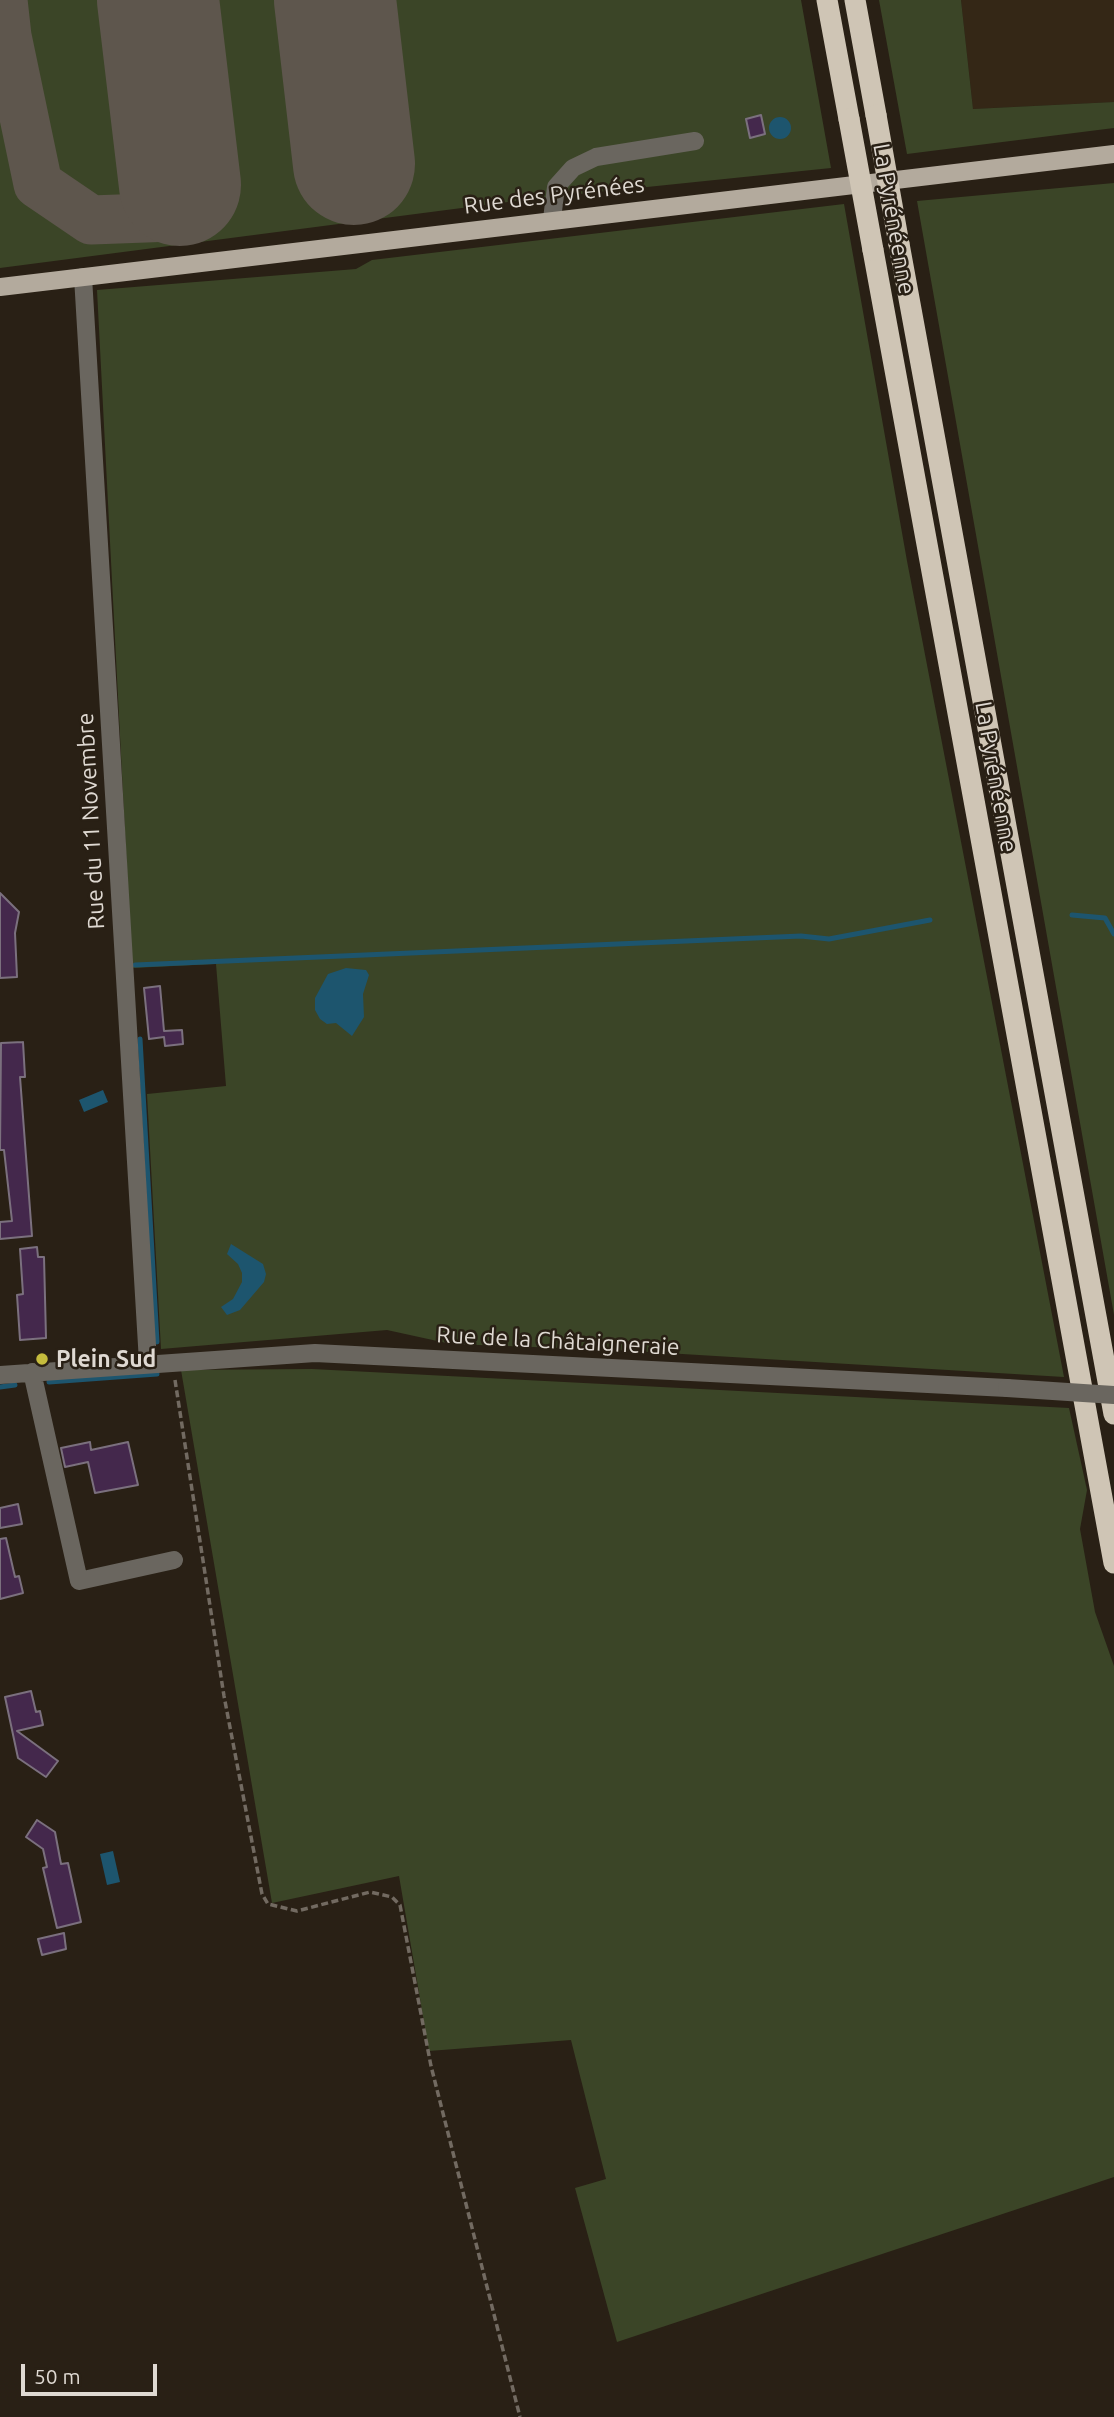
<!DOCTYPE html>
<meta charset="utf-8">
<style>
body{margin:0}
#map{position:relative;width:1114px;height:2417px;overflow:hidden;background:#292015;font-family:Ubuntu,sans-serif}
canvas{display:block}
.scale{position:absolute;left:21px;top:2364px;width:136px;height:32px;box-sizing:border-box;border:4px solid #dfd9d2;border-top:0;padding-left:9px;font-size:21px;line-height:24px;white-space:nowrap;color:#dfd9d2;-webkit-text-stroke:5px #292015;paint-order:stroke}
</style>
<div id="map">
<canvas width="1114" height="2417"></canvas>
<div class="scale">50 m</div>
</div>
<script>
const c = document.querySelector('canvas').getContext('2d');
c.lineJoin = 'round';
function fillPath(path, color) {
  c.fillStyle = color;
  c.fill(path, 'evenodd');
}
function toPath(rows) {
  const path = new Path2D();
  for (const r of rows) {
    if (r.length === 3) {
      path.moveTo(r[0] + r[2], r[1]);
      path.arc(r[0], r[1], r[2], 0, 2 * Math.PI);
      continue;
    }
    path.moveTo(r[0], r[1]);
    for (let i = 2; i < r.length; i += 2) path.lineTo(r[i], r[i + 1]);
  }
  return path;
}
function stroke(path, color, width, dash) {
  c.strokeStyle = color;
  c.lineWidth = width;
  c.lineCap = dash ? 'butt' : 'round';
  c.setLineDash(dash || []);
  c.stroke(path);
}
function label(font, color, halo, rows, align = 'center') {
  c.font = font + ' Ubuntu,sans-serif';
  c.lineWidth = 5;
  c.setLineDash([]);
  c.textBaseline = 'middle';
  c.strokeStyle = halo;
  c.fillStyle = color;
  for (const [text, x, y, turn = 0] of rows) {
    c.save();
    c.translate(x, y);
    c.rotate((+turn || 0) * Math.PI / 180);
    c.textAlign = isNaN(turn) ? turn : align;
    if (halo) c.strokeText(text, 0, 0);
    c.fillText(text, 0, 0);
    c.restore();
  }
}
fillPath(toPath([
 [961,0,1114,0,1114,102,973,109]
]), '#342716');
fillPath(toPath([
 [0,0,801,0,831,168,531,199,0,268],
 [879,0,961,0,973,109,1114,102,1114,128,907,154],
 [1114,183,1114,1315,917,201],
 [844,204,907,561,1064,1377,616,1350,451,1344,387,1330,161,1349,147,1094,226,1086,216,964,132,968,97,290,356,269,372,260],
 [312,1369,1069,1408,1087,1490,1080,1529,1095,1612,1114,1666,1114,2177,617,2342,575,2188,606,2179,571,2040,429,2051,399,1876,272,1903,181,1370]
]), '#3b4527');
fillPath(toPath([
 [780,128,11],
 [346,968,366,970,369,975,363,994,364,1017,352,1036,336,1023,327,1024,320,1019,315,1010,315,998,328,974],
 [103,1090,108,1102,84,1112,79,1100],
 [231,1244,263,1264,266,1274,264,1282,240,1310,227,1315,221,1307,233,1299,242,1282,242,1273,238,1264,227,1254],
 [113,1851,120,1882,107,1885,100,1854]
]), '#1d556e');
stroke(toPath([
 [1072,915,1105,918,1114,934],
 [135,965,801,936,829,939,930,920],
 [140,1039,157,1342],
 [49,1382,157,1374],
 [0,1387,15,1385]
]), '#1d556e', 5);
stroke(toPath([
 [3,0,7,36,38,184,91,220,173,217]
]), '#5e564d', 49);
stroke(toPath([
 [158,0,180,185],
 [335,0,354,164]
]), '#5e564d', 122);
const building = toPath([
 [761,115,765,134,750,138,746,119,761,115],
 [0,893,19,912,15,933,17,977,0,978,0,893],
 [160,986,164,1031,182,1030,183,1044,165,1046,164,1037,149,1039,144,988,160,986],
 [23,1042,25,1077,20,1077,32,1236,0,1239,0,1222,12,1221,4,1150,0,1150,1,1043,23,1042],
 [37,1247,38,1257,44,1257,46,1338,20,1340,17,1295,23,1294,20,1249,37,1247],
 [90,1442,91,1450,128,1442,138,1485,95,1493,88,1462,65,1467,61,1448,90,1442],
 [18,1504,22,1524,0,1528,0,1508,18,1504],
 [6,1538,15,1577,19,1576,23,1593,0,1599,0,1539,6,1538],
 [31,1691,36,1712,40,1711,43,1725,17,1731,58,1761,46,1777,18,1758,5,1697,31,1691],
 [37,1820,55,1832,61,1864,68,1863,81,1922,57,1928,43,1868,47,1867,43,1849,26,1837,37,1820],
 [64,1933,66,1949,42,1955,38,1939,64,1933]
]);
fillPath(building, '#44284c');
stroke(building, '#7b707e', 2);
stroke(toPath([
 [175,1380,224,1696,262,1894,268,1904,297,1911,370,1892,392,1897,400,1905,431,2066,520,2417]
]), '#726a61', 3.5, [7, 3.5]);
stroke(toPath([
 [552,219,556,187,573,168,596,157,695,141],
 [83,277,148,1362],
 [32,1372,79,1581,174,1560],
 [0,1375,315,1353,1007,1388]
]), '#6a665f', 18);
stroke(toPath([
 [0,287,1114,154]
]), '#b3aa9d', 18);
stroke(toPath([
 [827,0,849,119],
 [855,0,876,115],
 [899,244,1114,1414],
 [873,250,1114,1563]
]), '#cfc5b5', 21);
stroke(toPath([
 [1007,1388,1114,1395]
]), '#6a665f', 18);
stroke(toPath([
 [876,115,899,244],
 [849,119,873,250]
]), '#cfc5b5', 21);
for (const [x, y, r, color] of [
 [42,1359,7,"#c5bc3d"]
]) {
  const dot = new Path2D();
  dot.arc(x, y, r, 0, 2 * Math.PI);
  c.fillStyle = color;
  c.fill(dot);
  stroke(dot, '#292015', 2.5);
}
label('23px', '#dfd9d2', '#292015', [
 ["Rue des Pyrénées",554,195,-7],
 ["La Pyrénéenne",894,219,80],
 ["La Pyrénéenne",996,777,80],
 ["Rue du 11 Novembre",91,821,-93],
 ["Rue de la Châtaigneraie",558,1341,3]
]);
label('bold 23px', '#dfd9d2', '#292015', [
 ["Plein Sud",56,1359]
], 'left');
</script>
